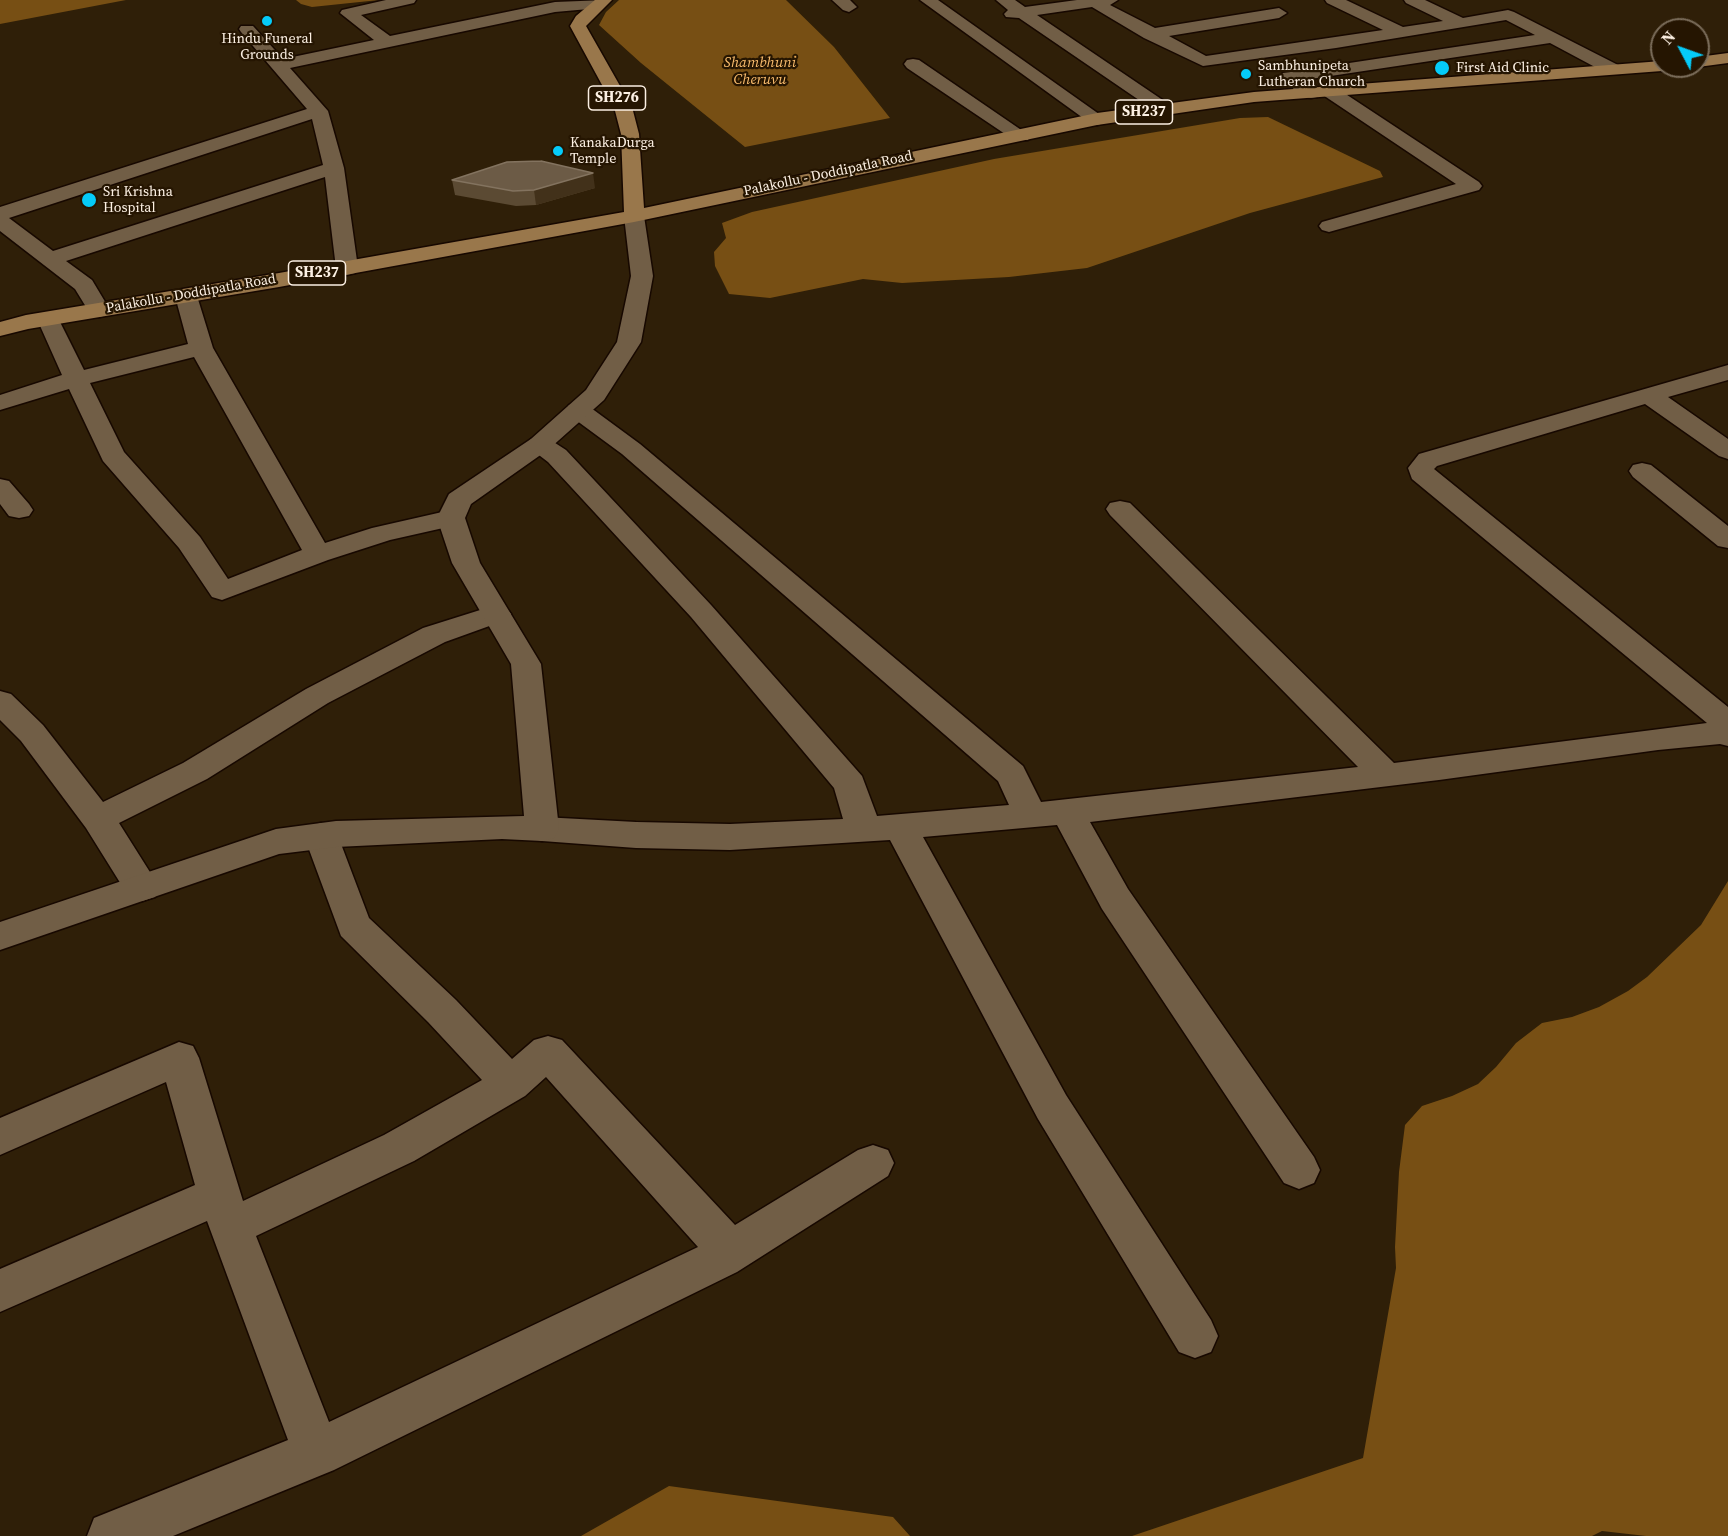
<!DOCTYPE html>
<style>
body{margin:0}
#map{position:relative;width:1728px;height:1536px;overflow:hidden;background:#2f1f08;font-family:"Source Serif 4",serif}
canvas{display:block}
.north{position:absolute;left:1650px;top:18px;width:60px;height:60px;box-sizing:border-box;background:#251501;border:2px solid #7b6d5b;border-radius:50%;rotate:311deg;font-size:16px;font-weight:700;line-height:24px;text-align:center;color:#fcf0e3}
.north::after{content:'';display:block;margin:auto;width:21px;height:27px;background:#05cbf9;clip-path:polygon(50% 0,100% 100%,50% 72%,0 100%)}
</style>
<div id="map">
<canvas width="1728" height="1536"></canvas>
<div class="north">N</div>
</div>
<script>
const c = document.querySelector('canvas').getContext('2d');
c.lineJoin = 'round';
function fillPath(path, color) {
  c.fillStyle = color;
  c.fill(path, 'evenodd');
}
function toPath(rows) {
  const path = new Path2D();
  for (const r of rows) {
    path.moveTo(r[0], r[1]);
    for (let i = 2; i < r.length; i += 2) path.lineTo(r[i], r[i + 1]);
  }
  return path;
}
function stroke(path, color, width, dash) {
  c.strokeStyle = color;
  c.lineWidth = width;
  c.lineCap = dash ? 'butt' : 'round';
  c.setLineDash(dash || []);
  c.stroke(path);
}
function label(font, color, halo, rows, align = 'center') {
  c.font = font + ' "Source Serif 4",serif';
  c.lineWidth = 4.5;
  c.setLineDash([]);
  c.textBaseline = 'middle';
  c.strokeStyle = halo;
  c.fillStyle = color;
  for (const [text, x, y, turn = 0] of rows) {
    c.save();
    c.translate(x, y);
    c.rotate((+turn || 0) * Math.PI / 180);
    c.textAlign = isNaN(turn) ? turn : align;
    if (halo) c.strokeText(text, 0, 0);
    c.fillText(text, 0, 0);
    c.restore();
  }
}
fillPath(toPath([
 [0,0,126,0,0,24],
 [296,0,379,0,312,7,301,4],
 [619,0,786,0,834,47,890,118,745,147,641,63,599,25,606,12],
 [1268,117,1380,171,1383,177,1250,213,1087,268,1009,277,902,283,863,279,770,298,729,294,715,266,714,252,726,238,722,223,752,212,994,159,1240,118],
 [1728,881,1728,1536,1646,1536,1602,1531,1592,1536,1132,1536,1363,1458,1396,1268,1395,1247,1399,1172,1405,1125,1422,1106,1452,1096,1478,1084,1496,1067,1516,1043,1542,1023,1572,1017,1599,1007,1628,991,1647,977,1701,925],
 [669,1486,893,1517,910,1536,581,1536]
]), '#774f14');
const street = toPath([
 [386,0,416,0,414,3,361,15,390,36,555,2,606,0,608,3,600,8,555,12,290,68,328,111,344,168,358,268,355,273,347,275,339,273,336,268,325,177,66,261,92,280,110,310,107,315,99,317,91,315,75,289,0,231,0,207,307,109,241,32,239,29,241,26,253,26,283,59,374,40,340,13,342,10,386,0],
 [312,119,323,165,53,251,9,218,312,119],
 [832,0,850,0,857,7,849,12,843,10,832,0],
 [920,0,938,0,1106,119,1104,123,1097,125,1090,123,920,0],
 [996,0,1015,0,1025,7,1077,0,1118,0,1110,5,1155,28,1279,8,1287,13,1279,18,1169,36,1206,56,1383,30,1327,3,1325,0,1346,0,1403,27,1443,21,1406,3,1404,0,1425,0,1463,18,1508,10,1514,12,1620,66,1623,70,1620,74,1608,74,1550,43,1304,80,1320,93,1317,97,1311,98,1305,97,1283,81,1280,77,1283,73,1535,35,1506,20,1336,48,1203,66,1144,38,1092,7,1037,15,1170,105,1173,109,1170,113,1164,114,1158,113,1019,18,1006,17,1004,14,1008,10,996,0],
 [913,59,919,60,1030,136,1028,140,1014,140,907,68,904,64,907,60,913,59],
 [1329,86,1335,87,1479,182,1482,186,1479,190,1336,230,1329,232,1322,230,1319,226,1322,222,1456,184,1323,95,1320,91,1323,87,1329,86],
 [186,289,194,291,197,296,213,348,325,543,372,528,451,510,461,512,465,518,461,524,390,540,328,560,222,600,212,597,179,548,103,461,69,389,0,410,0,395,62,375,37,319,40,314,48,312,56,314,84,370,188,344,175,296,178,291,186,289],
 [194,357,302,550,228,579,200,537,124,452,90,383,194,357],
 [1728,365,1728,380,1668,397,1728,439,1728,459,1719,456,1645,404,1437,466,1434,469,1728,707,1728,746,1720,744,1658,750,1439,780,1090,822,1128,889,1314,1157,1320,1170,1314,1183,1299,1189,1284,1183,1102,909,1057,825,923,837,1066,1095,1211,1320,1218,1336,1211,1352,1195,1358,1179,1352,1038,1119,890,840,730,850,636,848,542,841,530,838,525,829,530,820,542,817,636,822,730,824,843,819,834,788,691,617,548,462,531,449,527,444,531,439,540,436,549,439,566,450,711,605,862,776,877,816,1009,805,998,781,622,454,569,415,566,410,569,405,578,403,587,405,640,444,1023,766,1041,802,1358,767,1110,515,1106,509,1110,503,1120,501,1130,503,1394,763,1707,723,1412,479,1408,468,1419,454,1728,365],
 [1642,463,1651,465,1728,526,1728,548,1718,546,1633,477,1629,471,1633,465,1642,463],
 [0,479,9,481,29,504,33,510,29,516,19,518,9,516,0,504,0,479],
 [496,605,506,608,511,614,506,620,445,642,328,703,207,779,119,823,160,888,155,897,142,901,129,897,86,828,21,741,0,720,0,691,11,694,43,725,103,802,183,763,306,689,423,628,496,605],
 [321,823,333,827,338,836,369,918,456,1000,512,1059,534,1040,548,1036,562,1040,735,1225,858,1150,873,1145,888,1150,894,1163,888,1176,737,1272,334,1470,173,1536,87,1536,94,1518,288,1440,207,1221,0,1312,0,1269,195,1185,166,1082,0,1155,0,1118,179,1042,193,1046,199,1058,243,1201,384,1135,482,1080,428,1022,341,936,304,836,309,827,321,823],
 [546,1077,698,1247,329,1422,256,1236,414,1161,525,1096,546,1077]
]);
const secondary = toPath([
 [634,210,641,212,644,216,653,276,641,342,604,400,549,449,471,504,465,518,480,563,541,664,559,829,554,838,542,841,502,839,336,847,279,854,0,950,0,922,276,829,336,821,524,816,511,664,452,563,437,518,449,494,531,439,586,390,617,342,631,276,624,216,627,212,634,210]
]);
const primary = toPath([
 [595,0,612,0,586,26,632,107,639,134,644,208,1097,113,1254,92,1662,61,1662,66,1671,66,1668,70,1662,71,1254,102,1097,125,634,222,279,287,28,329,0,336,0,322,26,315,279,273,624,212,621,134,614,107,570,26,576,16,595,0],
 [1728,53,1728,63,1698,67,1693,66,1698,66,1698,57,1728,53]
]);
stroke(street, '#170800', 3);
stroke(secondary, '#170800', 3);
stroke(primary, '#170800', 3);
fillPath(street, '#715e46');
fillPath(secondary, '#715e46');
fillPath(primary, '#99774b');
fillPath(toPath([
 [452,180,595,188,536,205,516,206,455,195]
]), '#5b4a33');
fillPath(toPath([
 [593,173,595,188,536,205,534,190]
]), '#42311a');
const building = toPath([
 [541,161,593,173,534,190,513,191,452,180,507,162,541,161]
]);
fillPath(building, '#6c5b46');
stroke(building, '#83735f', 1.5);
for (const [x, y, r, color] of [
 [267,21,6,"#05cbf9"],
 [1442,68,8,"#05cbf9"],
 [1246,74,6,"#05cbf9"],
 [558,151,6,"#05cbf9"],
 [89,200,8,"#05cbf9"]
]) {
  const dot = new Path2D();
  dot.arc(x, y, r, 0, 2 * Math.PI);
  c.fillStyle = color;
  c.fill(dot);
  stroke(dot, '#251501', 2);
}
label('14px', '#fcf0e3', '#251501', [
 ["Hindu Funeral",267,39,"center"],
 ["Grounds",267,55,"center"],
 ["Sambhunipeta",1258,66],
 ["Lutheran Church",1258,82],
 ["First Aid Clinic",1456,68],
 ["KanakaDurga",570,143],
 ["Temple",570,159],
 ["Sri Krishna",103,192],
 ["Hospital",103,208]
], 'left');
label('14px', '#fcf0e3', '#251501', [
 ["Palakollu - Doddipatla Road",828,174,-12],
 ["Palakollu - Doddipatla Road",191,294,-10]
]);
label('italic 15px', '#f8bb6c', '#251501', [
 ["Shambhuni",760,63],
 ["Cheruvu",760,80]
]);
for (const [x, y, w] of [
 [617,98,57],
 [1144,112,57],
 [317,273,57]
]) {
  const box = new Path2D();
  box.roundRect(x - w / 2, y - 12, w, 24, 4.5);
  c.fillStyle = '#251501';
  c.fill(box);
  stroke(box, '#fcf0e3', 1.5);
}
label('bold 15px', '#fcf0e3', null, [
 ["SH276",617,98],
 ["SH237",1144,112],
 ["SH237",317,273]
]);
</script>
